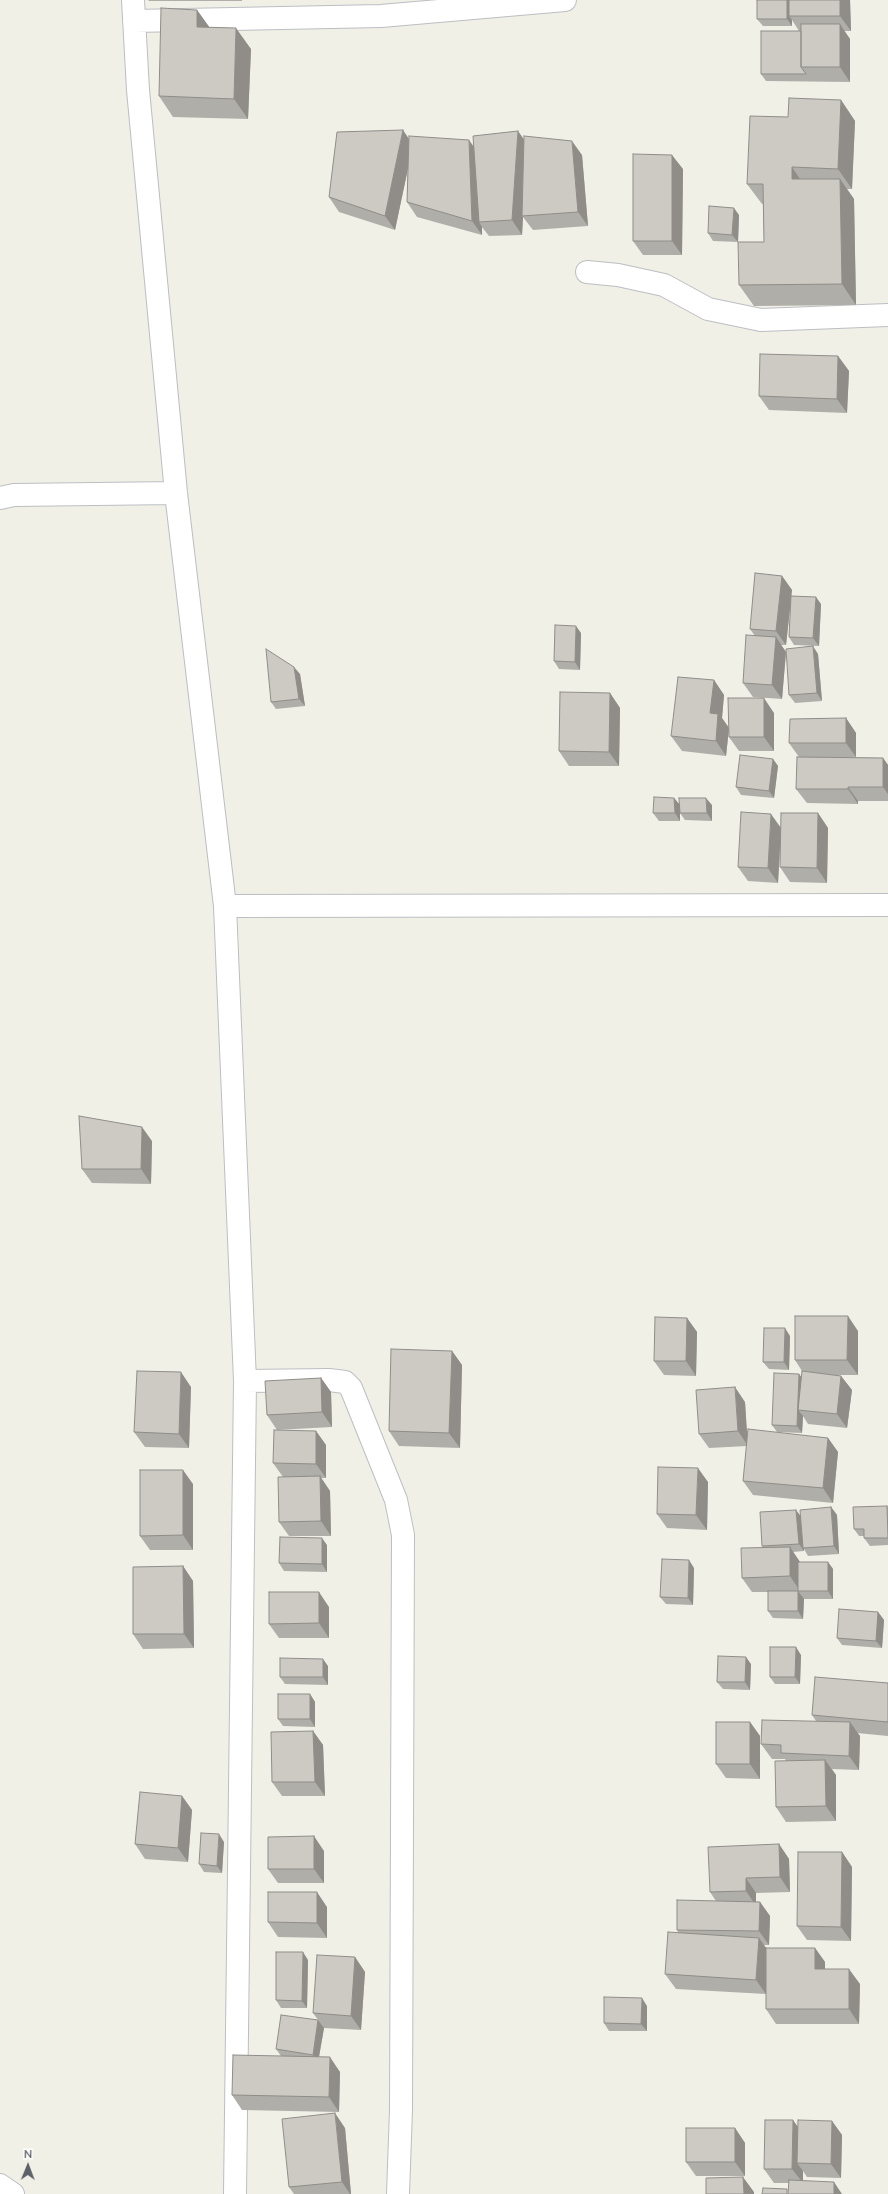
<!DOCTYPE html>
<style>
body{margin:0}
#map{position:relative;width:888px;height:2194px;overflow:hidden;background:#f1f0e7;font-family:Mulish,sans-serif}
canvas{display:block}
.north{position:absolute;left:8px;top:2146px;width:40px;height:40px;-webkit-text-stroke:3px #fff;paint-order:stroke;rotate:1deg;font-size:11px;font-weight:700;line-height:16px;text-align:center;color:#5e6268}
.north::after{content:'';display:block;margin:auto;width:14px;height:18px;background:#5e6268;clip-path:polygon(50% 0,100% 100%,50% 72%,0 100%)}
</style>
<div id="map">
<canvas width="888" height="2194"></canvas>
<div class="north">N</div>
</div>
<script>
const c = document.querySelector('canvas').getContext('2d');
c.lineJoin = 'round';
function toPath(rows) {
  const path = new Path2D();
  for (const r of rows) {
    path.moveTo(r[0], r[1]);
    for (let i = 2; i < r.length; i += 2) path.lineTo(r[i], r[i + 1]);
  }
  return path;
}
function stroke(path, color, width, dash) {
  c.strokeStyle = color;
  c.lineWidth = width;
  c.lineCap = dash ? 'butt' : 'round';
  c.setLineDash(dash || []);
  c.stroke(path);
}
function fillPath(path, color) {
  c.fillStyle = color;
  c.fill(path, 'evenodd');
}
const street = toPath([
 [133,0,138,90,176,493,225,906,245,1381,235,2194],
 [134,21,381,16,565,0],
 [587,272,618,275,664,285,708,309,761,320,888,315],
 [0,498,14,495,176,493],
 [225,906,888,905],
 [245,1381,329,1380,345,1382,351,1388,396,1500,403,1535,401,2110,398,2194],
 [0,2185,13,2194]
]);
stroke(street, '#bcbec3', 24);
stroke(street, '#fff', 22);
fillPath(toPath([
 [148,0,242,0,242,1,149,1],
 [850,0,851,31,844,31,850,39,850,82,766,81,761,74,801,31,799,31,792,20,792,26,763,26,757,19],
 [197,10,210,28,251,49,248,119,173,117,159,96],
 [841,100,855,121,852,189,847,189,854,199,856,305,754,306,739,285,764,242,763,204,762,204,747,184,788,117],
 [409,139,474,146,524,140,582,155,588,226,533,230,523,217,522,235,489,236,482,227,482,235,417,217,407,202,408,168,395,230,339,212,329,197],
 [683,169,682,255,643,255,633,241],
 [739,215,738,242,713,241,708,233],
 [838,356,849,371,847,413,769,410,759,396],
 [782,576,792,590,791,596,821,604,819,646,794,645,789,637,791,601,786,645,781,645,786,652,782,699,753,697,743,683,755,636,750,629],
 [581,633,580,670,559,669,554,661],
 [818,654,822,701,795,703,789,695],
 [300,674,305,706,276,709,271,702],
 [714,680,724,695,722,718,729,728,726,756,682,751,671,736],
 [610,693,620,708,619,766,569,766,559,751],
 [774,713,774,751,739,751,729,737],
 [846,718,856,733,856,757,827,757,883,758,888,765,888,801,858,801,858,804,807,803,796,789,799,757,789,743],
 [773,759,778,766,774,798,741,795,736,787],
 [674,798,680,805,680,821,659,821,653,813],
 [712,805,712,821,685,820,680,813],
 [818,813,828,828,827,883,790,882,780,867,781,829,778,883,748,881,738,867,781,828],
 [152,1141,151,1184,92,1183,82,1169],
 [687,1318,697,1332,696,1376,664,1375,654,1361],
 [858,1331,858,1375,833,1375,841,1376,852,1390,847,1428,808,1424,803,1416,802,1433,777,1432,772,1425,799,1374,802,1378,802,1371,795,1360],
 [790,1336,789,1370,769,1369,763,1362],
 [452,1351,462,1365,460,1448,399,1446,389,1431],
 [321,1378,331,1392,332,1427,277,1430,267,1415],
 [191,1387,189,1448,145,1447,134,1432],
 [745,1402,747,1440,828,1438,838,1452,833,1503,753,1495,743,1481,747,1446,709,1448,699,1434],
 [316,1431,326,1445,326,1478,321,1478,330,1491,331,1536,289,1536,279,1522,283,1477,273,1463],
 [708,1482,707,1530,667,1528,657,1514],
 [193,1484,193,1550,150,1550,140,1536],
 [887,1506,888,1507,888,1545,870,1546,864,1538,864,1536,859,1536,854,1529],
 [831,1507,837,1515,839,1554,808,1556,804,1549,804,1551,793,1552,800,1562,828,1562,833,1569,833,1599,804,1599,803,1619,773,1618,768,1611,768,1592,752,1592,742,1578,763,1548,762,1546,796,1510,801,1517],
 [327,1545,327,1572,284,1571,279,1563],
 [183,1566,193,1581,194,1648,143,1649,133,1634],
 [694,1568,693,1605,666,1604,660,1597],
 [329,1607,329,1638,279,1638,269,1624],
 [878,1612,884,1620,882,1648,842,1645,837,1638],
 [801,1655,800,1684,775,1684,770,1677],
 [751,1664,750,1690,723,1689,717,1682],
 [328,1666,328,1685,285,1684,280,1677],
 [888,1683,888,1736,857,1733,860,1736,859,1770,832,1769,836,1775,836,1821,786,1822,776,1807,786,1761,785,1759,772,1759,761,1744,816,1721,812,1715],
 [310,1694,315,1702,315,1727,283,1726,278,1719],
 [750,1722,760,1736,760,1779,726,1778,716,1764],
 [313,1731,323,1745,325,1796,282,1796,272,1782],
 [182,1796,192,1810,188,1862,145,1859,135,1844],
 [224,1842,222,1873,204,1872,199,1864],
 [779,1844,789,1859,790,1892,756,1893,756,1902,760,1902,770,1916,769,1945,764,1945,766,1948,815,1948,825,1962,825,1969,860,1984,859,2024,776,2024,766,2009,766,1994,676,1989,665,1974,678,1932,677,1930,716,1901,710,1892],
 [324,1851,324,1883,278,1883,268,1869],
 [842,1852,852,1867,851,1941,807,1940,797,1926],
 [327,1907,327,1938,278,1937,268,1922],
 [355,1957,365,1972,361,2030,324,2028,313,2013],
 [308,1960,307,2008,281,2008,276,2000],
 [647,2006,647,2031,609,2031,604,2023],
 [318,2020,324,2028,319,2057,340,2072,339,2112,242,2110,232,2095,281,2056,276,2049],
 [832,2121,842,2135,841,2178,807,2177,803,2171,803,2181,788,2191,789,2183,774,2183,764,2169,798,2126],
 [345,2128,351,2194,294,2194,289,2187],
 [735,2128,745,2143,745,2176,696,2176,686,2162]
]), '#b0aea9');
fillPath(toPath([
 [787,0,792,0,789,16,792,20,792,26,787,19],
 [840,0,850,0,851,31,840,16],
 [197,10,212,31,197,27],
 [840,24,850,39,850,82,840,67],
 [236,28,251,49,248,119,234,99],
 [841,100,855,121,852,189,838,169],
 [403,130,413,145,395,230,385,216],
 [518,131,528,145,522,216,523,217,522,235,512,220],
 [469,140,479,154,479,222,482,227,482,235,472,221],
 [572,141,582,155,588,226,578,212],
 [672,155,683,169,682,255,672,241],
 [792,167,806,188,792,179],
 [840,179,854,199,856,305,842,284],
 [734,208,739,215,738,242,732,235],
 [838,356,849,371,847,413,837,399],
 [782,576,792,590,786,645,776,631],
 [816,597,821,604,819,646,813,638],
 [576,626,581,633,580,670,575,662],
 [776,637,786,652,782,699,772,685],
 [813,646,818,654,822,701,817,693],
 [294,667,300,674,305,706,299,699],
 [714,680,724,695,722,718,729,728,726,756,716,741,710,713],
 [610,693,620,708,619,766,609,752],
 [764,698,774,713,774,751,764,737],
 [846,718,856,733,856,757,846,743],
 [883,758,888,765,888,794,883,787],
 [773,759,778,766,774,798,769,791],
 [848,787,858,801,858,804,848,789],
 [674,798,680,805,680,821,675,813],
 [706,798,712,805,712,821,707,813],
 [818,813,828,828,827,883,817,868],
 [771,814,781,828,778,883,768,868],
 [142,1127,152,1141,151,1184,141,1169],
 [848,1316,858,1331,858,1375,847,1360],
 [687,1318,697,1332,696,1376,686,1361],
 [785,1328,790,1336,789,1370,784,1362],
 [452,1351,462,1365,460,1448,449,1433],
 [181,1372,191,1387,189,1448,179,1434],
 [799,1374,804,1381,798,1410,803,1416,802,1433,797,1426],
 [841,1376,852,1390,847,1428,837,1414],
 [321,1378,331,1392,332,1427,322,1412],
 [735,1387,745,1402,748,1446,738,1431],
 [316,1431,326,1445,326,1478,316,1464],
 [828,1438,838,1452,833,1503,823,1488],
 [698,1468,708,1482,707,1530,696,1515],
 [183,1470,193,1484,193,1550,183,1535],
 [320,1476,330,1491,331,1536,321,1521],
 [831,1507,837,1515,839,1554,834,1546],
 [796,1510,802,1518,804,1551,799,1544],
 [322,1538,327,1545,327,1572,322,1564],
 [790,1547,800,1562,800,1591,790,1576],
 [689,1560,694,1568,693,1605,688,1598],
 [828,1562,833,1569,833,1599,828,1591],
 [183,1566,193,1581,194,1648,184,1634],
 [798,1591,804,1599,803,1619,798,1611],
 [319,1592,329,1607,329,1638,319,1623],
 [878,1612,884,1620,882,1648,876,1641],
 [796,1647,801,1655,800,1684,795,1677],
 [746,1657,751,1664,750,1690,745,1682],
 [323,1659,328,1666,328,1685,323,1677],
 [310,1694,315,1702,315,1727,310,1719],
 [750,1722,760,1736,760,1779,750,1764],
 [850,1722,860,1736,859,1770,849,1756],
 [313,1731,323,1745,325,1796,315,1782],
 [825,1760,836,1775,836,1821,826,1806],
 [182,1796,192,1810,188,1862,178,1848],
 [219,1834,224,1842,222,1873,217,1866],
 [314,1836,324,1851,324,1883,314,1869],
 [779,1844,789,1859,790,1892,780,1877],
 [842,1852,852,1867,851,1941,841,1927],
 [746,1878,756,1893,756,1906,746,1891],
 [317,1892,327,1907,327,1938,317,1923],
 [760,1902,770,1916,769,1945,759,1931],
 [759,1938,769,1952,766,1994,756,1980],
 [815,1948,825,1962,825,1984,815,1969],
 [303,1952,308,1960,307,2008,302,2001],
 [355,1957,365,1972,361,2030,351,2016],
 [849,1969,860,1984,859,2024,849,2009],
 [642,1998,647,2006,647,2031,641,2024],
 [318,2020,324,2028,318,2062,313,2055],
 [330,2057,340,2072,339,2112,329,2097],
 [335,2113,345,2128,351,2194,350,2194,342,2182],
 [793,2120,803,2134,797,2163,803,2171,803,2183,792,2169],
 [832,2121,842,2135,841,2178,831,2164],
 [735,2128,745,2143,745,2176,735,2162],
 [743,2177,754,2192,754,2194,744,2194],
 [834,2182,842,2194,834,2194]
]), '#908d89');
const building = toPath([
 [757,0,787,0,787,19,757,19,757,0],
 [789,0,840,0,840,16,789,16,789,0],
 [161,8,197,10,197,27,236,28,234,99,159,96,161,8],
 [801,24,840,24,840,67,801,67,801,24],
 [761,31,801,31,801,67,806,74,761,74,761,31],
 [789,98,841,100,838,169,792,167,792,179,840,179,842,284,739,285,738,242,764,242,763,184,747,184,750,116,788,117,789,98],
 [403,130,385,216,329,197,337,132,403,130],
 [518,131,512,220,479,222,473,136,518,131],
 [409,136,469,140,472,221,407,202,409,136],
 [524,136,572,141,578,212,522,216,524,136],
 [633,154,672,155,672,241,633,241,633,154],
 [709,206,734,208,732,235,708,233,709,206],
 [760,354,838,356,837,399,759,396,760,354],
 [755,573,782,576,776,631,750,629,755,573],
 [791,596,816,597,813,638,789,637,791,596],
 [555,625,576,626,575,662,554,661,555,625],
 [746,635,776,637,772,685,743,683,746,635],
 [813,646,817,693,789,695,786,649,813,646],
 [266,649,294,667,299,699,271,702,266,649],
 [678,677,714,680,710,713,718,714,716,741,671,736,678,677],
 [560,692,610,693,609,752,559,751,560,692],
 [728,698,764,698,764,737,729,737,728,698],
 [846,718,846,743,789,743,790,719,846,718],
 [740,755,773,759,769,791,736,787,740,755],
 [797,757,883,758,883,787,848,787,848,789,796,789,797,757],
 [654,797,674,798,675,813,653,813,654,797],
 [679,798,706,798,707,813,680,813,679,798],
 [741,812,771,814,768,868,738,867,741,812],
 [781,813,818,813,817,868,780,867,781,813],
 [79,1116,142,1127,141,1169,82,1169,79,1116],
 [795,1316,848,1316,847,1360,795,1360,795,1316],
 [655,1317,687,1318,686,1361,654,1361,655,1317],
 [764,1328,785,1328,784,1362,763,1362,764,1328],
 [391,1349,452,1351,449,1433,389,1431,391,1349],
 [137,1371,181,1372,179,1434,134,1432,137,1371],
 [802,1371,841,1376,837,1414,798,1410,802,1371],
 [774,1373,799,1374,797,1426,772,1425,774,1373],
 [321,1378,322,1412,267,1415,265,1381,321,1378],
 [735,1387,738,1431,699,1434,696,1390,735,1387],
 [748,1429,828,1438,823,1488,743,1481,748,1429],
 [274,1430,316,1431,316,1464,273,1463,274,1430],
 [658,1467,698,1468,696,1515,657,1514,658,1467],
 [140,1470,183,1470,183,1535,140,1536,140,1470],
 [320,1476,321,1521,279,1522,278,1477,320,1476],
 [887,1506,888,1538,864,1538,864,1529,854,1529,853,1507,887,1506],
 [831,1507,834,1546,803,1548,800,1510,831,1507],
 [796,1510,799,1544,762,1546,760,1512,796,1510],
 [280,1537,322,1538,322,1564,279,1563,280,1537],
 [790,1547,790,1576,742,1578,741,1548,790,1547],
 [662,1559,689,1560,688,1598,660,1597,662,1559],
 [798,1562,828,1562,828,1591,798,1591,798,1562],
 [183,1566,184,1634,133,1634,133,1567,183,1566],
 [768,1591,798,1591,798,1611,768,1611,768,1591],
 [269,1592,319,1592,319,1623,269,1624,269,1592],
 [839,1609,878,1612,876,1641,837,1638,839,1609],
 [770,1647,796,1647,795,1677,770,1677,770,1647],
 [718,1656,746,1657,745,1682,717,1682,718,1656],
 [280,1658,323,1659,323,1677,280,1677,280,1658],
 [815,1677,888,1683,888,1722,812,1715,815,1677],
 [278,1694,310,1694,310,1719,278,1719,278,1694],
 [762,1720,850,1722,849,1756,781,1753,781,1745,761,1744,762,1720],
 [716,1722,750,1722,750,1764,716,1764,716,1722],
 [313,1731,315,1782,272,1782,271,1732,313,1731],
 [825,1760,826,1806,776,1807,775,1761,825,1760],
 [140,1792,182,1796,178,1848,135,1844,140,1792],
 [201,1833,219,1834,217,1866,199,1864,201,1833],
 [314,1836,314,1869,268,1869,268,1837,314,1836],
 [779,1844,780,1877,746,1878,746,1891,710,1892,708,1847,779,1844],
 [798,1852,842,1852,841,1927,797,1926,798,1852],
 [268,1892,317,1892,317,1923,268,1922,268,1892],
 [677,1900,760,1902,759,1931,677,1930,677,1900],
 [668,1932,759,1938,756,1980,665,1974,668,1932],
 [766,1948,815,1948,815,1969,849,1969,849,2009,766,2009,766,1948],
 [276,1952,303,1952,302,2001,276,2000,276,1952],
 [317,1955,355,1957,351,2016,313,2013,317,1955],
 [604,1997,642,1998,641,2024,604,2023,604,1997],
 [281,2015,318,2020,313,2055,276,2049,281,2015],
 [233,2055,330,2057,329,2097,232,2095,233,2055],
 [335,2113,342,2182,289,2187,282,2119,335,2113],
 [765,2120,793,2120,792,2169,764,2169,765,2120],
 [798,2120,832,2121,831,2164,797,2163,798,2120],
 [686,2128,735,2128,735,2162,686,2162,686,2128],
 [743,2177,744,2194,706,2194,706,2178,743,2177],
 [789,2180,834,2182,834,2194,788,2194,789,2180],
 [763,2188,787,2189,787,2194,762,2194,763,2188]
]);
fillPath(building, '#cdcac4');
stroke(building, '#908d89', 1);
</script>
